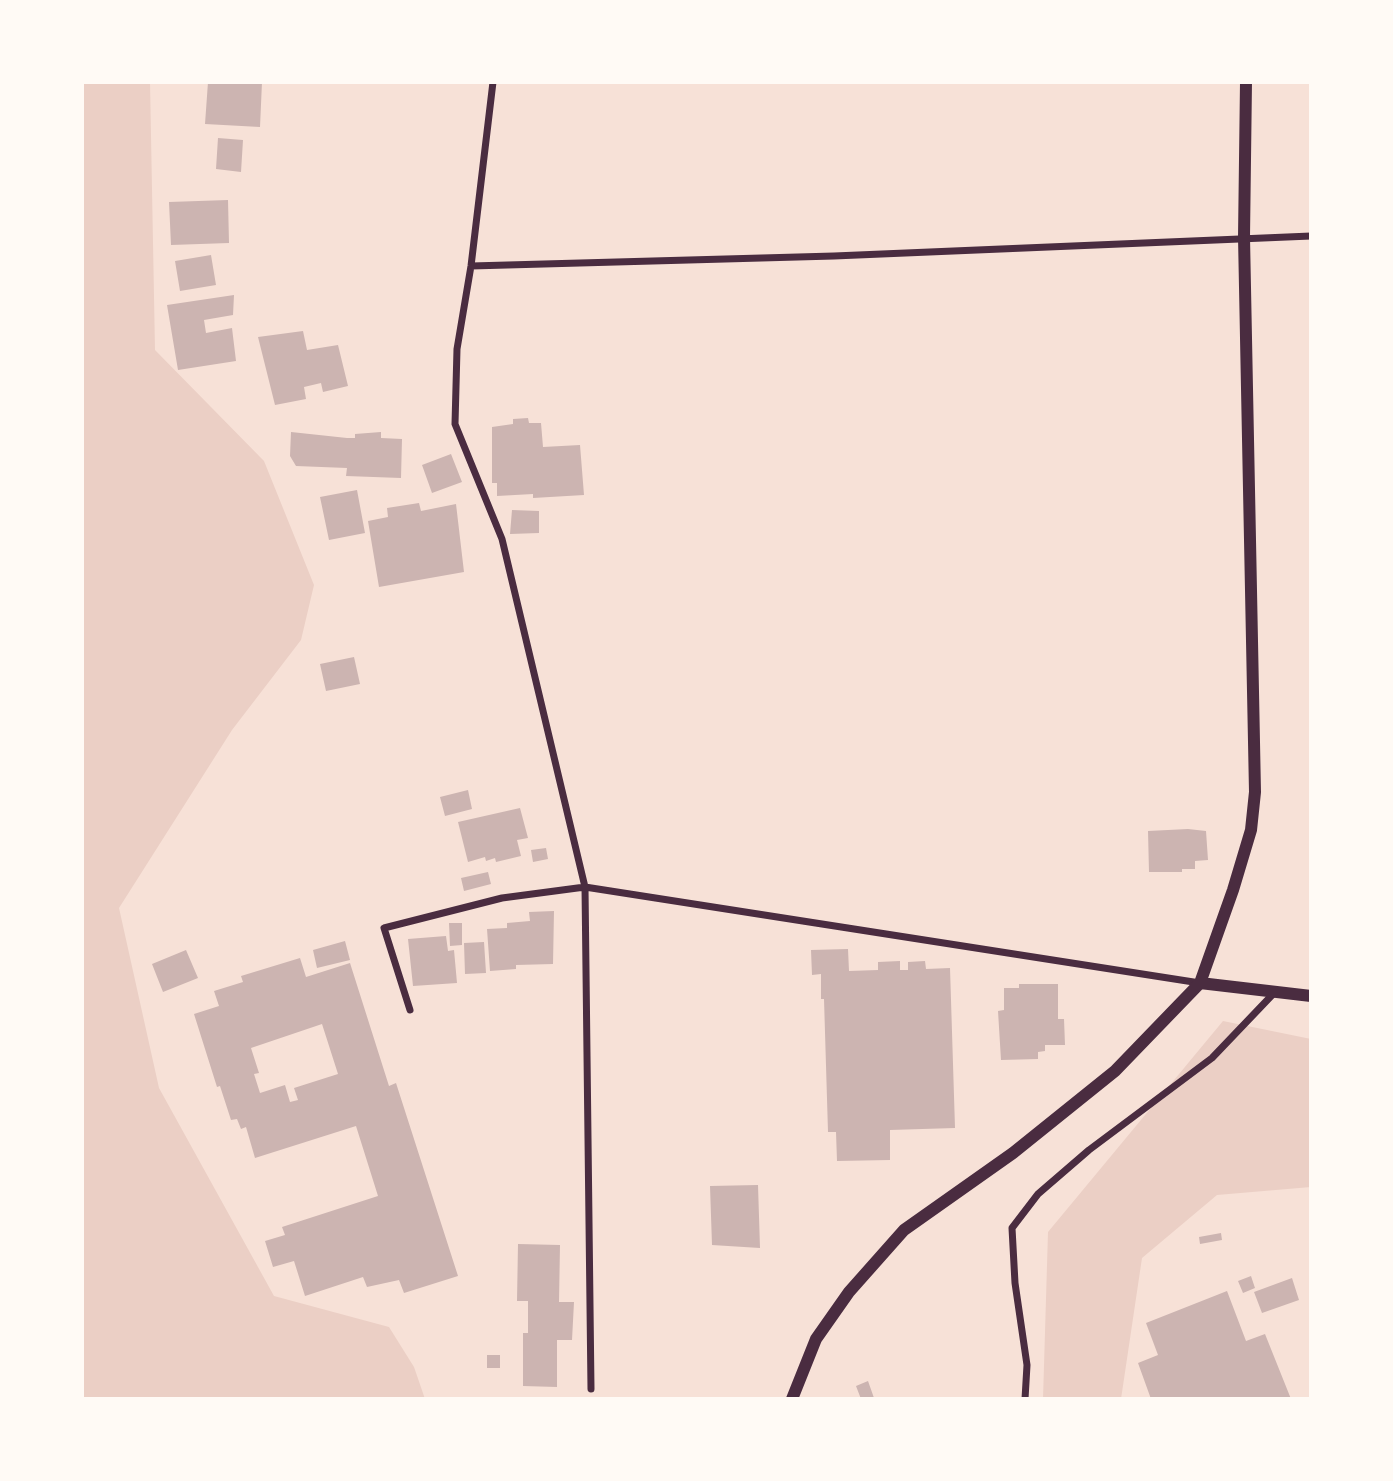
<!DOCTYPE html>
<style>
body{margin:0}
#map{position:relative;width:1393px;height:1481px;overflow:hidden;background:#f7e1d7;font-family:"PT Sans",sans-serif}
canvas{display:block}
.frame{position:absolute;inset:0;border:84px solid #fffaf5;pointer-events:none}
</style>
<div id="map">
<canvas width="1393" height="1481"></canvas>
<div class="frame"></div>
</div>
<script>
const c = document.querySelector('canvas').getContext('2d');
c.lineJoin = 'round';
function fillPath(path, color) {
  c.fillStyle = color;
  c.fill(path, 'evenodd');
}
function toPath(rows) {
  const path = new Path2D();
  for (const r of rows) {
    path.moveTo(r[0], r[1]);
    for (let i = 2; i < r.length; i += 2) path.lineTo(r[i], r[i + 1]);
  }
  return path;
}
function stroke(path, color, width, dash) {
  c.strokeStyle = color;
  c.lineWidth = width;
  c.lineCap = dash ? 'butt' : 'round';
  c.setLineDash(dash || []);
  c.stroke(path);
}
fillPath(toPath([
 [82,82,150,82,155,350,264,461,314,585,301,640,232,730,119,908,159,1088,274,1296,389,1327,414,1367,425,1399,82,1399],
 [1223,1021,1311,1039,1311,1187,1217,1195,1142,1258,1121,1399,1043,1399,1048,1232]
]), '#ebcfc5');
fillPath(toPath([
 [208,82,262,82,260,127,205,124],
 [218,138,243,140,241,172,216,169],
 [228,200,229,243,171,245,169,202],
 [211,255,216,285,180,291,175,261],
 [234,295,233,315,204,320,206,333,232,328,236,361,178,370,167,305],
 [303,331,307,350,338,345,348,386,323,392,321,383,304,387,306,399,275,405,258,337],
 [528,418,529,423,541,423,543,447,580,445,584,495,533,498,533,494,497,496,497,483,492,483,492,427,513,424,513,419],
 [291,432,347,438,355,438,355,434,381,432,381,438,402,439,401,478,346,476,347,468,296,466,290,456],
 [451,454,462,482,432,493,422,465],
 [357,490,365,533,329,540,320,497],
 [419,503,421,511,456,504,464,572,379,587,368,521,388,517,387,508],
 [512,510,539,511,539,533,510,534],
 [354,657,360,684,326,691,320,664],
 [468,790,472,809,445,816,440,797],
 [520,808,528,838,517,840,521,856,496,862,495,858,486,861,485,857,468,862,458,822],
 [1188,829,1206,831,1208,860,1195,861,1195,869,1182,869,1182,872,1149,872,1148,831],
 [546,848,548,859,533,862,531,850],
 [488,872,491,884,464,891,461,878],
 [554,911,553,964,516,965,516,969,490,971,487,929,507,928,507,923,530,921,529,912],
 [449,923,462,923,462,945,450,946],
 [446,936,448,951,454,950,457,983,413,986,408,939],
 [345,941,350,960,317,968,313,950],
 [484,942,486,973,465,974,464,943],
 [848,949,849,971,878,970,878,962,900,961,900,970,908,970,908,962,925,961,926,969,950,968,955,1128,890,1130,890,1160,837,1161,836,1132,828,1132,824,999,821,999,821,974,812,975,811,950],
 [186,950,198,978,163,992,152,964],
 [300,958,306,977,350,963,389,1086,396,1083,458,1276,404,1293,399,1280,367,1287,363,1277,305,1296,294,1261,273,1267,265,1241,285,1235,282,1227,378,1196,356,1126,255,1158,246,1127,241,1129,237,1119,231,1120,220,1086,217,1087,194,1014,219,1006,214,991,243,982,241,976],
 [322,1024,338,1074,294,1088,298,1100,290,1102,285,1085,260,1093,254,1074,259,1073,251,1048],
 [1019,984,1058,984,1058,1019,1064,1019,1065,1045,1045,1045,1045,1051,1038,1052,1038,1059,1001,1060,998,1011,1004,1010,1004,988,1019,988],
 [758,1185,760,1248,712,1245,710,1186],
 [1221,1233,1222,1240,1200,1244,1199,1237],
 [518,1244,560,1245,559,1302,574,1302,572,1340,557,1340,557,1387,523,1386,523,1333,528,1333,528,1301,517,1301],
 [1251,1276,1255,1288,1243,1293,1238,1281],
 [1292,1278,1299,1300,1262,1313,1254,1292],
 [1227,1291,1246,1341,1265,1334,1291,1399,1151,1399,1138,1363,1158,1355,1146,1323],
 [487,1355,500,1355,500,1368,487,1368],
 [868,1381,874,1398,861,1399,856,1386]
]), '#ccb4b1');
stroke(toPath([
 [493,82,471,266,457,349,455,424,502,539,585,887,591,1389],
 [471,266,834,256,1311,236],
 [410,1010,384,928,502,898,585,887,1200,983],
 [1025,1399,1027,1365,1015,1283,1012,1228,1038,1194,1089,1150,1212,1058,1275,992]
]), '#4a2c40', 7);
stroke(toPath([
 [1200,983,1311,996],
 [792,1399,816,1339,849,1292,904,1230,1013,1153,1115,1071,1200,983,1233,890,1251,830,1255,792,1244,237,1246,82]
]), '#4a2c40', 12);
</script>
